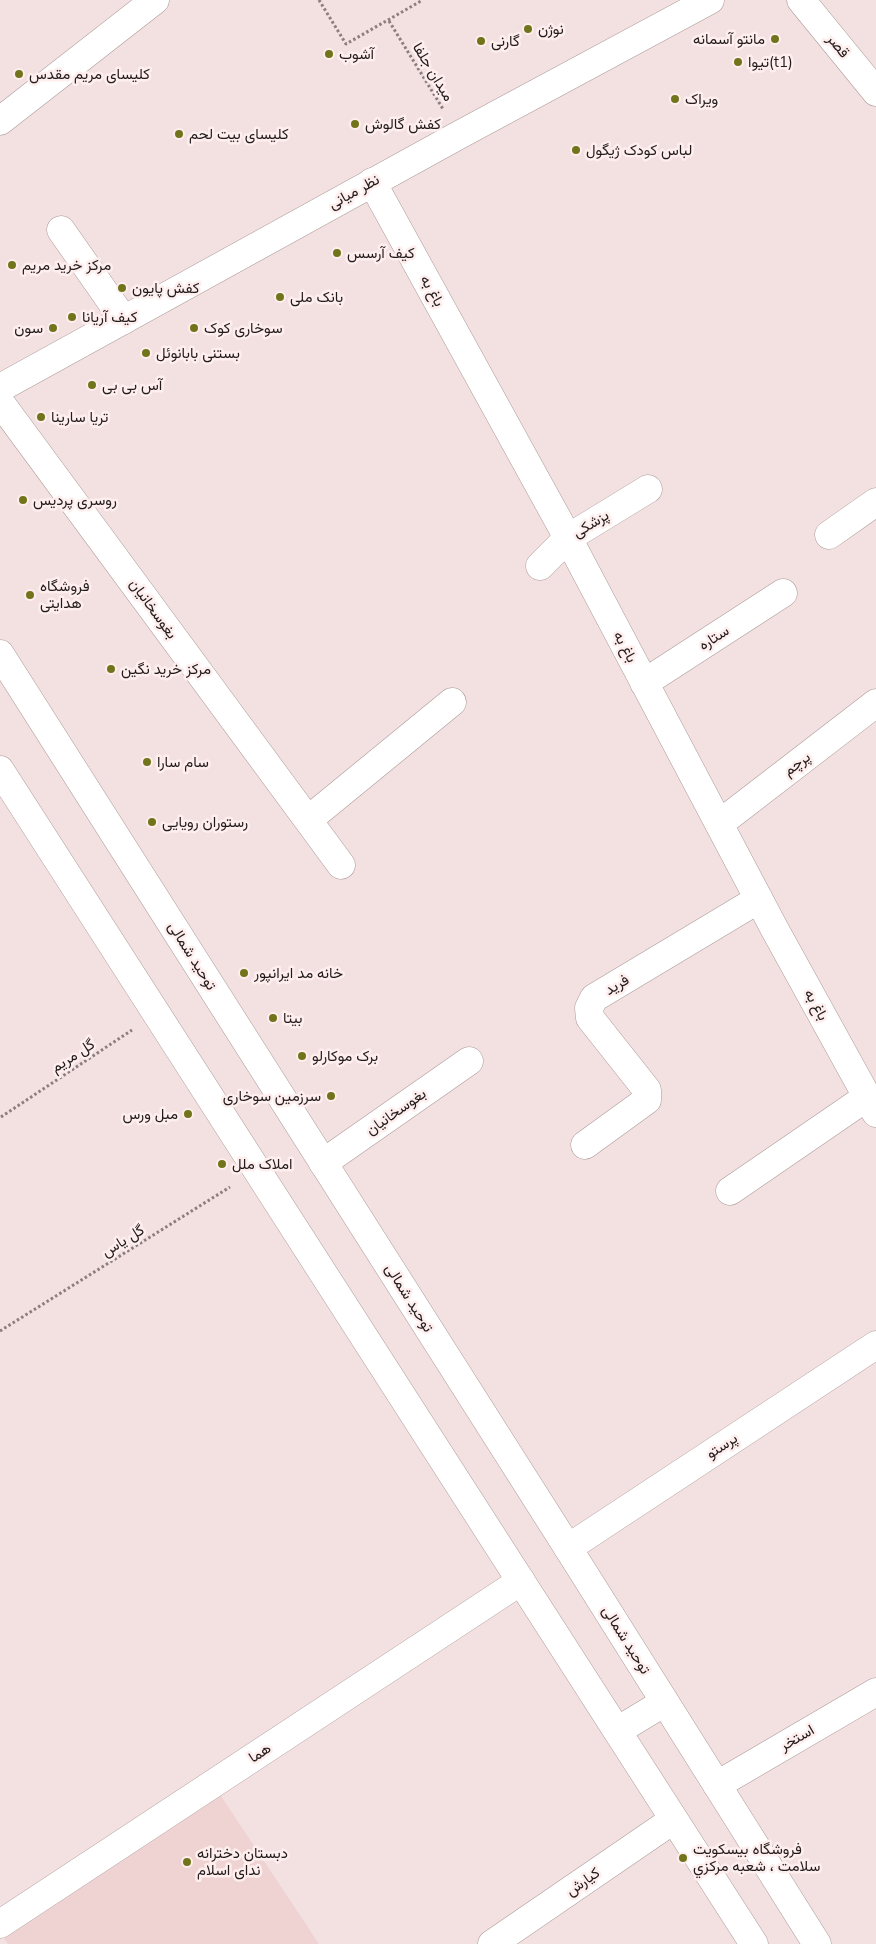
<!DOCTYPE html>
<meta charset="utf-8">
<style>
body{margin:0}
canvas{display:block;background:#f3e0e0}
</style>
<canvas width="876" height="1944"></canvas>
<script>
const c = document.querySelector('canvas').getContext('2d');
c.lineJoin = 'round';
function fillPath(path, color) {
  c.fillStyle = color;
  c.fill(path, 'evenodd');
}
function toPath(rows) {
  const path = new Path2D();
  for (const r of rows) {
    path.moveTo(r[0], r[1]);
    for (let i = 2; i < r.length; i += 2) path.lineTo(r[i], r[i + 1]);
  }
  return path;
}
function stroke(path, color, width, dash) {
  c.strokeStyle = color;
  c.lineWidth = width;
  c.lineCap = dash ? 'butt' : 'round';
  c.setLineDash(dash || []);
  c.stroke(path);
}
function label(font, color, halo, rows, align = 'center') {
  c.font = font + ' Mulish,Vazirmatn,sans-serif';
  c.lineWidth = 5;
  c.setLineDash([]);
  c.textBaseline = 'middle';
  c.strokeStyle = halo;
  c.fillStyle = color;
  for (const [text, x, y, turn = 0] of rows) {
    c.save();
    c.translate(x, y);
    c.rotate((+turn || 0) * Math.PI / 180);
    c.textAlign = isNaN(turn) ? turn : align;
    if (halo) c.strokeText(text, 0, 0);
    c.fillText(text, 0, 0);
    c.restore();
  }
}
fillPath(toPath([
 [217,1790,319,1944,8,1944,1,1934]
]), '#efd3d2');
const minor = toPath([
 [801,0,876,92],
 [0,121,155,0],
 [372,182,568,538,774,928,876,1113],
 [61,230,124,320],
 [0,402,341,865],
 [829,535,876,502],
 [540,566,568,538,648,489],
 [644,683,783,593],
 [308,820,452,702],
 [719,824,876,703],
 [585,1145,647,1100,647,1090,590,1018,589,1008,594,998,759,899],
 [323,1163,469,1061],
 [730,1191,867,1097],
 [568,1548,876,1345],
 [717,1785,876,1692],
 [0,1924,521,1581],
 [492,1944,673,1820]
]);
const major = toPath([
 [0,388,459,135,710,0],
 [0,654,568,1548,817,1944],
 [0,770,754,1944],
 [617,1731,665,1702]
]);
stroke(minor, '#ac9b9a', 29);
stroke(major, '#ac9b9a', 29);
stroke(toPath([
 [319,0,346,44,421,1,420,0],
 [389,21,443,109],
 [1,1117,132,1030],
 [0,1331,230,1187]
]), '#8b7e7e', 3, [2.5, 2.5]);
stroke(minor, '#fff', 28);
stroke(major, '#fff', 28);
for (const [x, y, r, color] of [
 [528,29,5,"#71741a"],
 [775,39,5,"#71741a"],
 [481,41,5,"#71741a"],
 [329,54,5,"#71741a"],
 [738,62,5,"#71741a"],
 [19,74,5,"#71741a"],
 [675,99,5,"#71741a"],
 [355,124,5,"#71741a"],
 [179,134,5,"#71741a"],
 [576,150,5,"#71741a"],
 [337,253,5,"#71741a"],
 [12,265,5,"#71741a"],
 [122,288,5,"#71741a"],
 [280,297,5,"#71741a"],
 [72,317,5,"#71741a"],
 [53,328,5,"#71741a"],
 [194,328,5,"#71741a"],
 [146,353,5,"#71741a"],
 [92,385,5,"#71741a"],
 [41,417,5,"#71741a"],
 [23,500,5,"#71741a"],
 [30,595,5,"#71741a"],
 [111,669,5,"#71741a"],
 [147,762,5,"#71741a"],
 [152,822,5,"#71741a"],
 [244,973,5,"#71741a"],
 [273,1018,5,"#71741a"],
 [302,1056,5,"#71741a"],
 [331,1096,5,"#71741a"],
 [188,1114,5,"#71741a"],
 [222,1164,5,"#71741a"],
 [683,1858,5,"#71741a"],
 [187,1862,5,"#71741a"]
]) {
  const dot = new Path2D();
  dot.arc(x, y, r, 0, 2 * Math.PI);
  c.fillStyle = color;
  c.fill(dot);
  stroke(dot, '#feefee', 2);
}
label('15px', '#221b1b', '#feefee', [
 ["نوژن",538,29],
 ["مانتو آسمانه",765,39,"right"],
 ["گارنی",491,41],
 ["آشوب",339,54],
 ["تیوا(t1)",748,62],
 ["کلیسای مریم مقدس",29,74],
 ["ویراک",685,99],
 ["کفش گالوش",365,124],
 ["کلیسای بیت لحم",189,134],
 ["لباس کودک ژیگول",586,150],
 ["کیف آرسس",347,253],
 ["مرکز خرید مریم",22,265],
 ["کفش پایون",132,288],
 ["بانک ملی",290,297],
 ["کیف آریانا",82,317],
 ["سون",43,328,"right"],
 ["سوخاری کوک",204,328],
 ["بستنی بابانوئل",156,353],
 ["آس بی بی",102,385],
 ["تریا سارینا",51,417],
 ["روسری پردیس",33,500],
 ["فروشگاه",40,586],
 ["هدايتی",40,603],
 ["مرکز خرید نگین",121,669],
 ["سام سارا",157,762],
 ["رستوران رویایی",162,822],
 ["خانه مد ایرانپور",254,973],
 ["بیتا",283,1018],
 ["برک موکارلو",312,1056],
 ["سرزمین سوخاری",321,1096,"right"],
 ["مبل ورس",178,1114,"right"],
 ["املاک ملل",232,1164],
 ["فروشگاه بيسكويت",693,1849],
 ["سلامت ، شعبه مركزي",693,1866],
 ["دبستان دخترانه",197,1853],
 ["ندای اسلام",197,1870]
], 'left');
label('15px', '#221b1b', '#feefee', [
 ["قصر",838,46,50],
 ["میدان جلفا",433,72,59],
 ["نظر میانی",354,192,-29],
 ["باغ به",432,291,61],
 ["پزشکی",591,524,-31],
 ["بغوسخانیان",153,609,54],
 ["ستاره",714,638,-33],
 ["باغ به",625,647,62],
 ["پرچم",797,764,-37],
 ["توحید شمالی",192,956,58],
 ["فرید",617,985,-31],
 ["باغ به",816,1005,61],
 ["گل مریم",73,1056,-33],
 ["بغوسخانیان",396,1112,-35],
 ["گل یاس",123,1241,-32],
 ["توحید شمالی",409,1298,58],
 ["پرستو",722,1446,-33],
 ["توحید شمالی",626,1640,58],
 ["استخر",797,1738,-30],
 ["هما",260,1753,-33],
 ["کیارش",583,1882,-35]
]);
</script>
